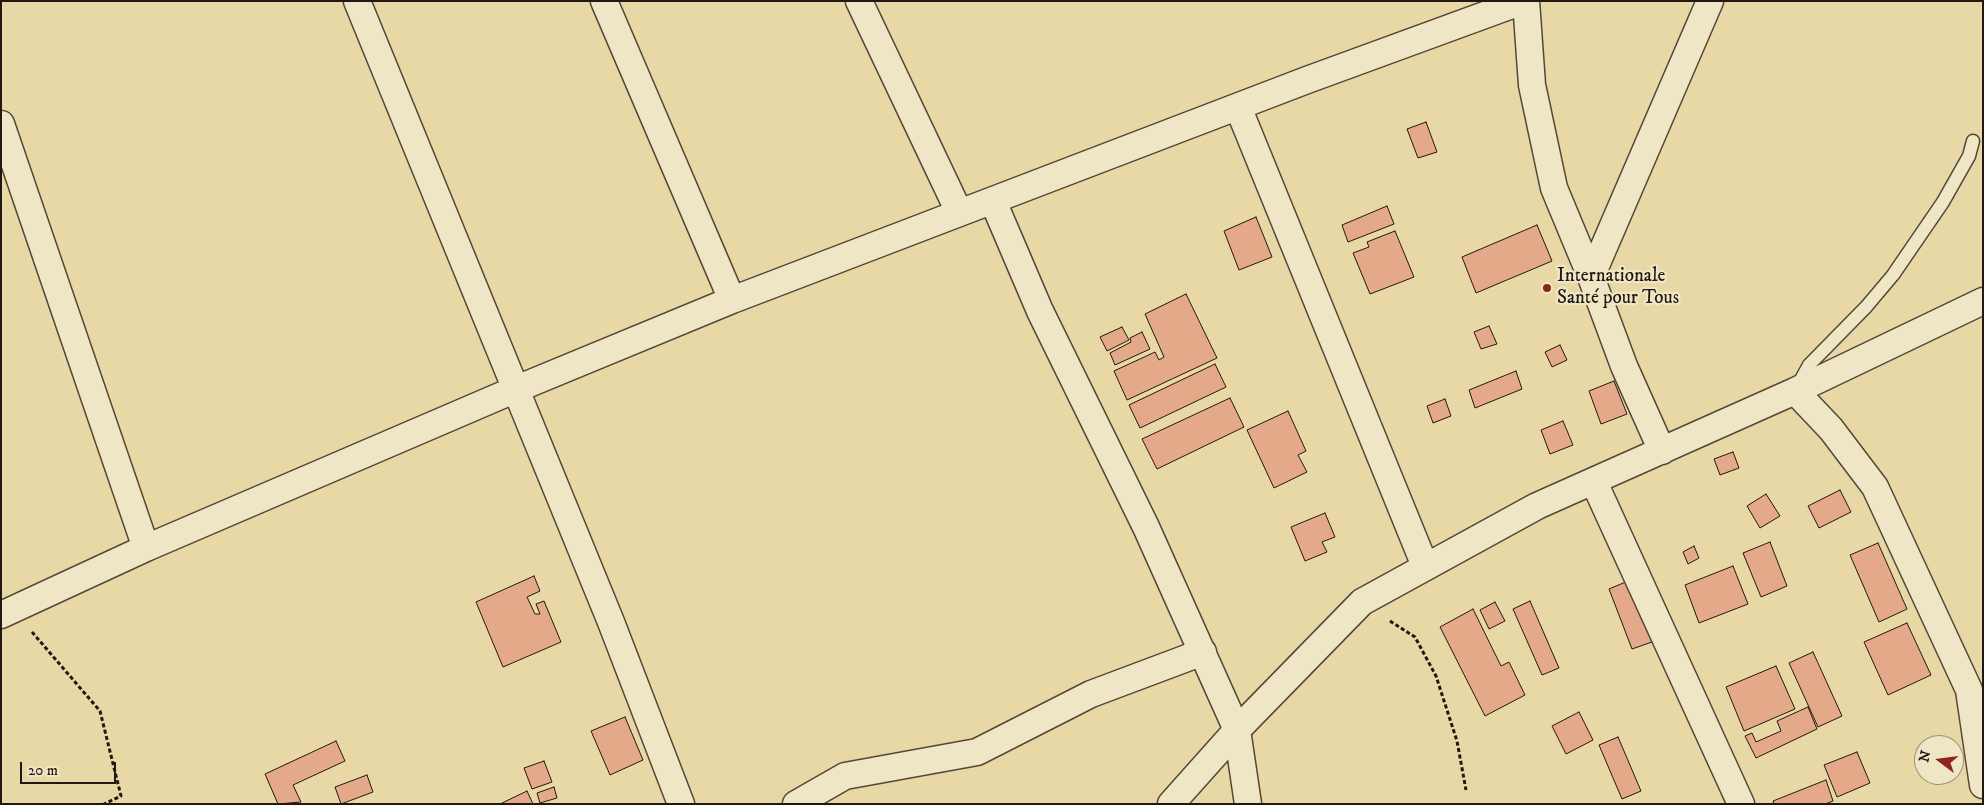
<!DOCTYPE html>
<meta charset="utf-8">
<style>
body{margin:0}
#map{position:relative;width:1984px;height:805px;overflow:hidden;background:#e7d8a6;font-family:"IM FELL DW Pica",serif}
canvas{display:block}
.frame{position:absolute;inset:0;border:2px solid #231712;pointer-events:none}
.north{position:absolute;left:1914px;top:735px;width:50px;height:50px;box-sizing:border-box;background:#efe6c5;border:1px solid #9d937d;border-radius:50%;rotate:285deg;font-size:14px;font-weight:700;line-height:20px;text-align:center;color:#231712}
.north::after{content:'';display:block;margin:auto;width:18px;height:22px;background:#8f2418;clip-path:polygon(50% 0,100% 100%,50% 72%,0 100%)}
.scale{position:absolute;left:20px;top:762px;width:96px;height:22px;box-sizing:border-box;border:2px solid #231712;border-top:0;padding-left:6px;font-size:15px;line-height:18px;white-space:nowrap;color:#231712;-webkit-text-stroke:4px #efe6c5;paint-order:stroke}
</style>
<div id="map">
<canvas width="1984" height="805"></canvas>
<div class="frame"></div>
<div class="north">N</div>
<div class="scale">20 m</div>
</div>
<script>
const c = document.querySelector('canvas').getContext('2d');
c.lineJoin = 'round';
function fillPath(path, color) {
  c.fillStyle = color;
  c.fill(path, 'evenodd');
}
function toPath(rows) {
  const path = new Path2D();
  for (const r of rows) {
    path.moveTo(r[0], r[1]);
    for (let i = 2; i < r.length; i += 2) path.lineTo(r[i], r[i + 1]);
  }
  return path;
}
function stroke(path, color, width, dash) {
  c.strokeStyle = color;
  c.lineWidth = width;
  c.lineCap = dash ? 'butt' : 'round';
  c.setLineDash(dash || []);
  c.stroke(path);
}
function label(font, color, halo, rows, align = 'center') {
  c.font = font + ' "IM FELL DW Pica",serif';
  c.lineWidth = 4.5;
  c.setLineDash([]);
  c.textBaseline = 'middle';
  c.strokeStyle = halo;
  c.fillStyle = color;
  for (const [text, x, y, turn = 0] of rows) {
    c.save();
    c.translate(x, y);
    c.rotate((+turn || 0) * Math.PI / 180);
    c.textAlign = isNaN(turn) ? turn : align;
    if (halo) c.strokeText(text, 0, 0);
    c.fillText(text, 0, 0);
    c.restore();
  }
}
const building = toPath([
 [1426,122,1437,152,1418,158,1407,129,1426,122],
 [1387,206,1394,224,1348,242,1342,225,1387,206],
 [1256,217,1272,257,1239,270,1224,231,1256,217],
 [1537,225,1552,261,1476,293,1462,257,1537,225],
 [1395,231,1414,277,1370,294,1353,253,1369,247,1367,242,1395,231],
 [1186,294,1217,358,1127,400,1114,371,1155,352,1159,360,1164,357,1145,314,1186,294],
 [1489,326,1497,344,1481,349,1474,332,1489,326],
 [1122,327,1129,340,1107,351,1100,337,1122,327],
 [1142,332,1150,349,1115,365,1110,353,1131,342,1130,338,1142,332],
 [1560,345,1567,360,1552,367,1545,352,1560,345],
 [1215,364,1226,387,1140,428,1129,405,1215,364],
 [1516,371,1522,389,1475,408,1469,390,1516,371],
 [1614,381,1627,414,1601,424,1589,391,1614,381],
 [1230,398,1244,427,1157,469,1142,439,1230,398],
 [1445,399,1451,416,1433,423,1427,406,1445,399],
 [1288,411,1306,451,1298,455,1307,472,1274,488,1247,430,1288,411],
 [1563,421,1573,445,1550,454,1541,430,1563,421],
 [1733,452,1739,468,1720,475,1714,459,1733,452],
 [1840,490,1851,512,1819,528,1808,506,1840,490],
 [1766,494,1780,516,1760,528,1747,506,1766,494],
 [1325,513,1335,537,1322,542,1327,552,1305,561,1291,527,1325,513],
 [1770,542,1787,586,1761,597,1743,553,1770,542],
 [1878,543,1907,609,1879,622,1850,555,1878,543],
 [1694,546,1699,558,1688,564,1683,552,1694,546],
 [1733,566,1748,604,1699,623,1685,585,1733,566],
 [534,576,540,591,527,597,535,614,540,614,536,604,544,601,561,642,503,667,476,602,534,576],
 [1628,581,1652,642,1632,649,1609,589,1628,581],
 [1530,601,1559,668,1542,675,1513,609,1530,601],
 [1495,602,1505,621,1489,629,1480,610,1495,602],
 [1473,609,1501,666,1509,662,1525,695,1485,716,1440,627,1473,609],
 [1907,623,1931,675,1888,695,1864,642,1907,623],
 [1813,652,1842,716,1818,727,1789,663,1813,652],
 [1776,666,1795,709,1744,731,1726,687,1776,666],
 [1808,707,1817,729,1756,758,1745,736,1752,733,1756,742,1781,731,1777,721,1808,707],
 [1579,712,1593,740,1566,754,1552,726,1579,712],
 [625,717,643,760,610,775,591,731,625,717],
 [1618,737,1641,791,1622,799,1599,745,1618,737],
 [336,741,345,761,293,785,301,802,278,804,265,774,336,741],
 [1857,752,1870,783,1837,797,1824,765,1857,752],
 [544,761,552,782,532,789,524,768,544,761],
 [367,775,373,792,341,804,335,787,367,775],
 [1826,780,1833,801,1825,804,1774,804,1773,801,1826,780],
 [554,787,557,798,540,803,537,793,554,787],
 [527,791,533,804,500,804,527,791]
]);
fillPath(building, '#e4a989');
stroke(building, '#231712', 1);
const lane = toPath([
 [1798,385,1809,365,1866,307,1893,275,1943,202,1969,156,1973,141]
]);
const street = toPath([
 [357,1,611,622,681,804],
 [604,1,732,300],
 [859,1,959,212],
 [1526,1,1532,85,1554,188,1591,277,1624,366,1662,451],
 [1238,107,1425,566],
 [1,124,146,548],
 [993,201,1040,311,1146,527,1237,730,1362,602,1537,506,1795,391,1983,301],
 [1591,277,1710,1],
 [1795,391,1831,429,1875,487,1969,690,1983,785],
 [1594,482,1741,804],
 [1,615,146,548,514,390,732,300,1307,80,1523,1],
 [1237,730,1248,804],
 [796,804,845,776,977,752,1091,694,1203,652],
 [1171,804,1237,730]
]);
stroke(lane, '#544737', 15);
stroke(street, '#544737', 29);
stroke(toPath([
 [1390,621,1415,637,1436,676,1457,741,1466,790],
 [32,632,100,711,121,796,104,804]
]), '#231712', 3, [4, 2.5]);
stroke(lane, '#efe6c5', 12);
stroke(street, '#efe6c5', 26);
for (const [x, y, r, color] of [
 [1547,288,5,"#8f2418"]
]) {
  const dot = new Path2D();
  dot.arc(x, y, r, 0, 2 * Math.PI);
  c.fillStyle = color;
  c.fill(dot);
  stroke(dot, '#efe6c5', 2);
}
label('19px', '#231712', '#efe6c5', [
 ["Internationale",1557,277],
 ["Santé pour Tous",1557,299]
], 'left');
</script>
